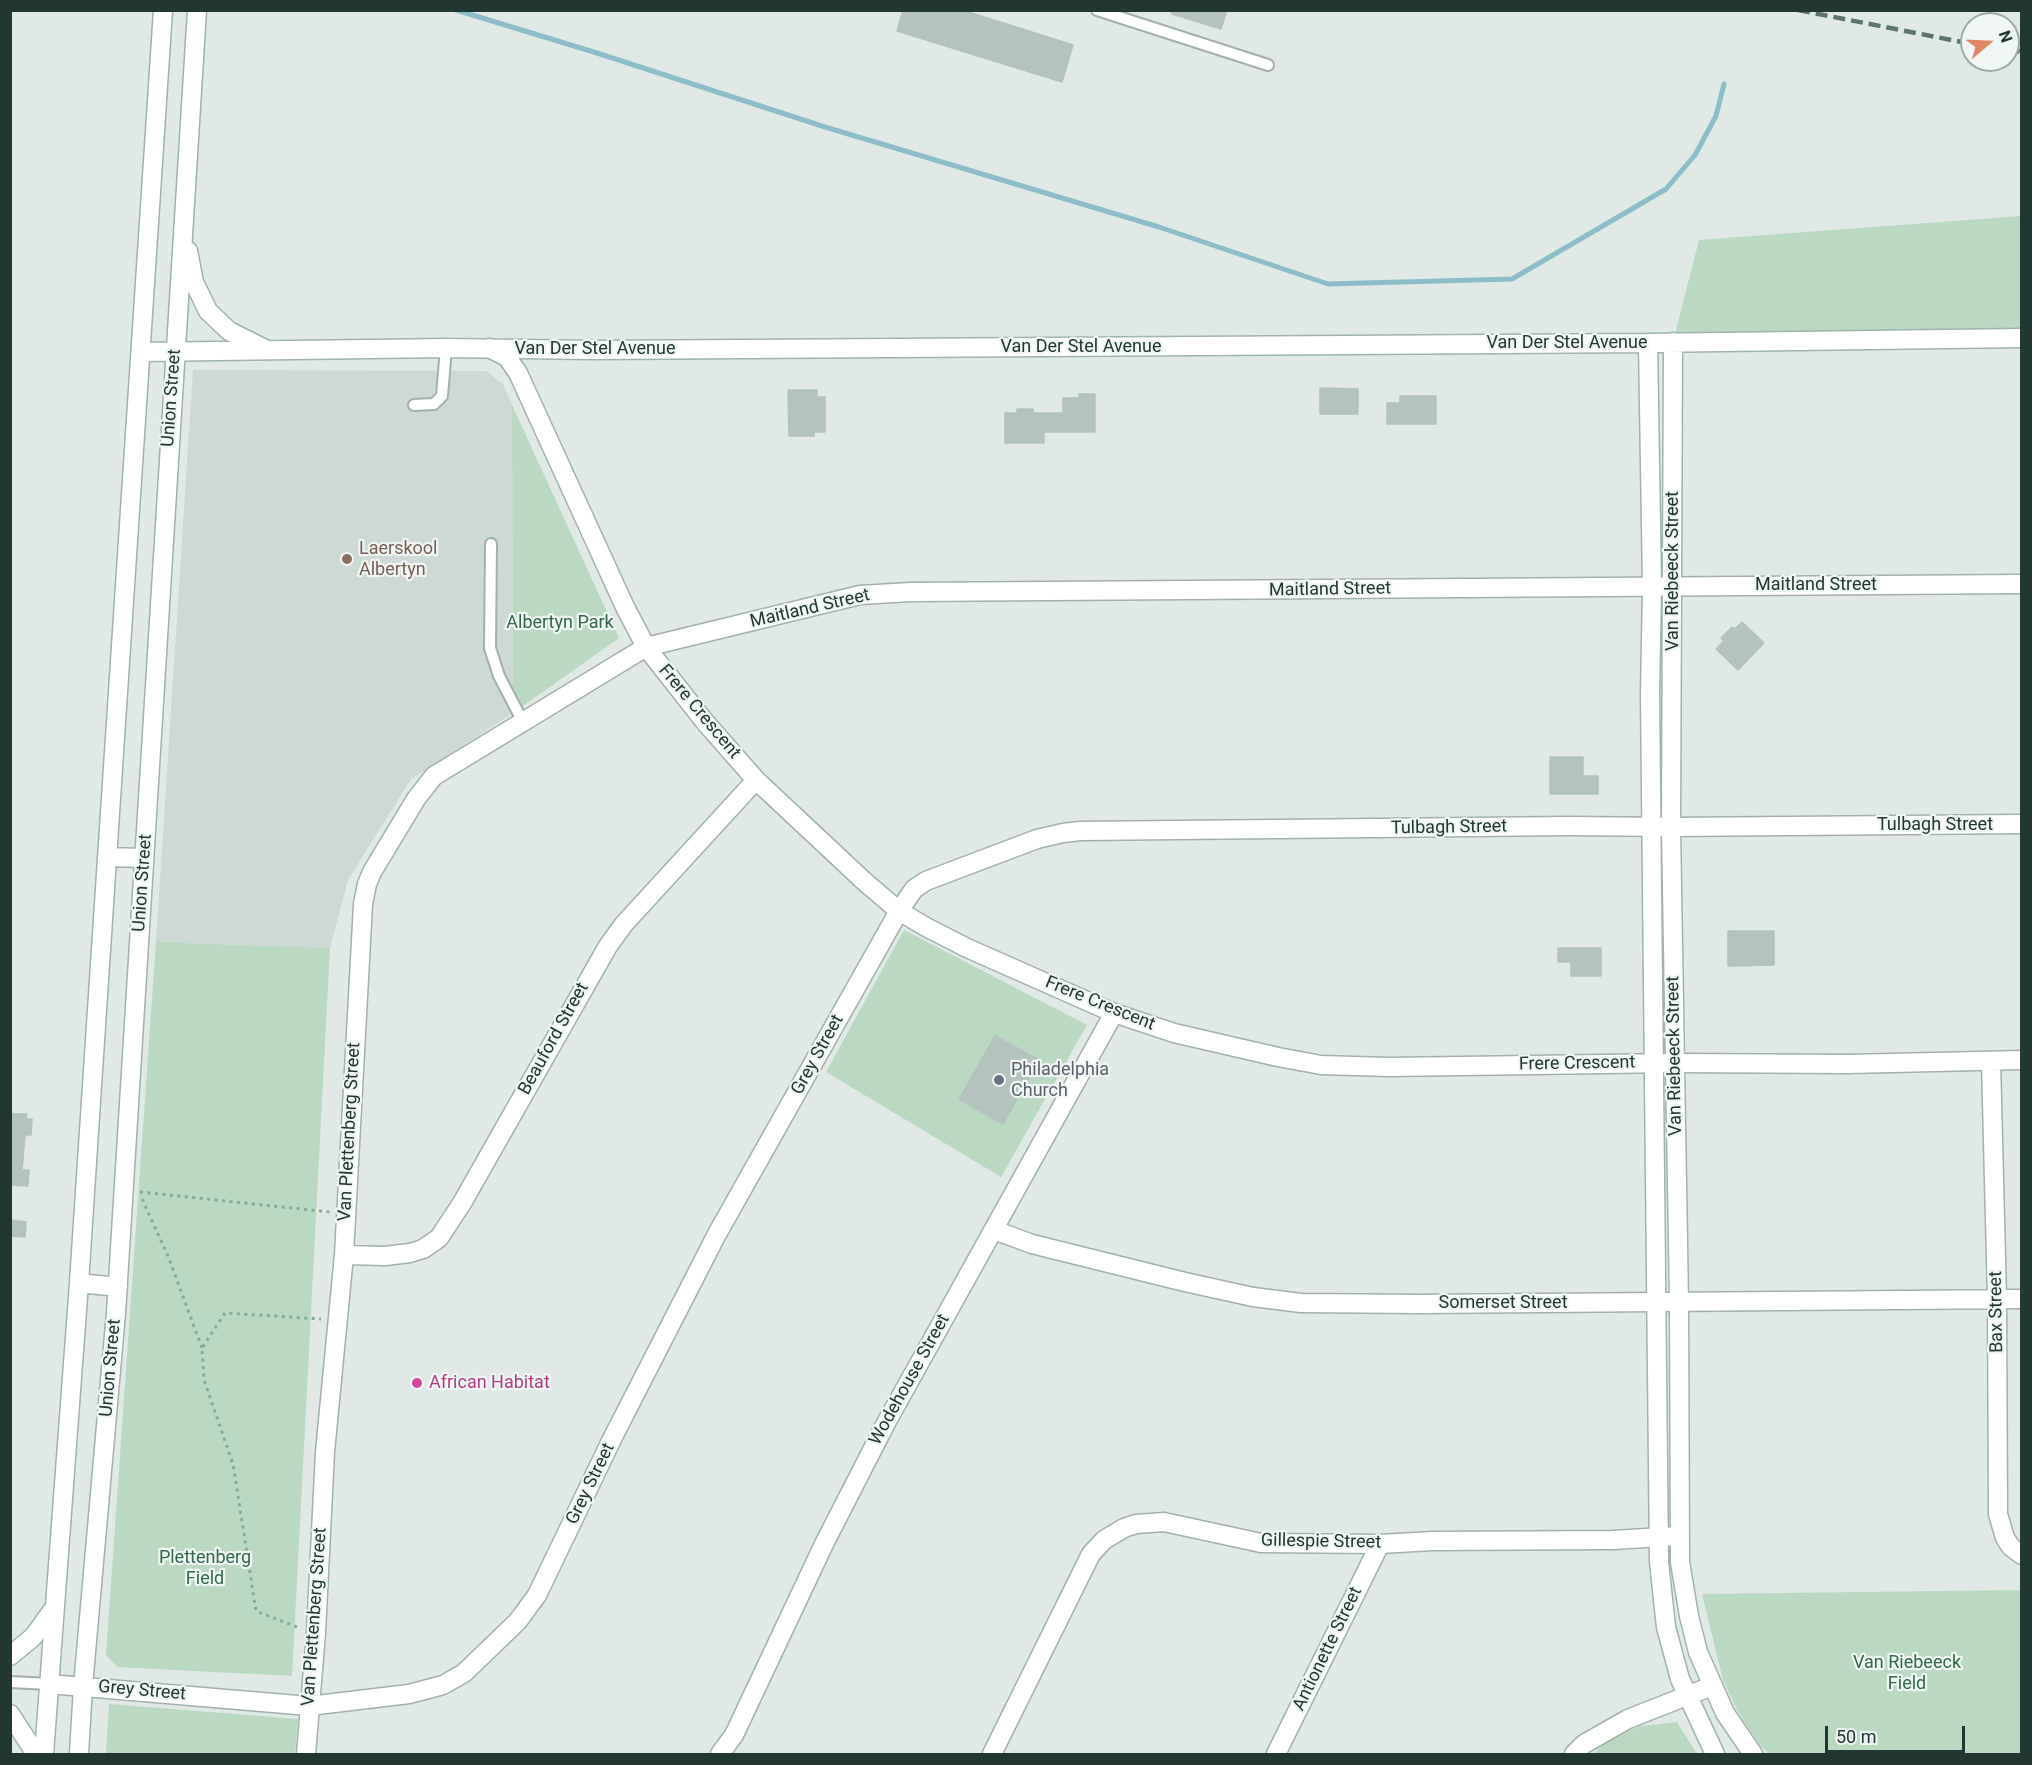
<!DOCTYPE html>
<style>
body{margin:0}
#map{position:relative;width:2032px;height:1765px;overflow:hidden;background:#e0e9e5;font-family:Roboto,sans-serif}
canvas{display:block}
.frame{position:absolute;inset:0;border:12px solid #223732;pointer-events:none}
.north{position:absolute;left:1960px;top:12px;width:60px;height:60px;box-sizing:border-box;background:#f0f6f3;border:2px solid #9eaaa6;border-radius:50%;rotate:71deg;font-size:16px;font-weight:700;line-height:24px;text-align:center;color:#223732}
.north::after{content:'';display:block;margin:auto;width:21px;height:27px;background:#e28765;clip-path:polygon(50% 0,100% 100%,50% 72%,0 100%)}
.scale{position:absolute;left:1825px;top:1726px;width:140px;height:27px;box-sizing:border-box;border:3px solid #223732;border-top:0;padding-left:8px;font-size:18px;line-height:21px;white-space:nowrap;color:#223732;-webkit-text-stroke:4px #f0f6f3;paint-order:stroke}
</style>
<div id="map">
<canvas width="2032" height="1765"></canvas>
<div class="frame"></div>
<div class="north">N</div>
<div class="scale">50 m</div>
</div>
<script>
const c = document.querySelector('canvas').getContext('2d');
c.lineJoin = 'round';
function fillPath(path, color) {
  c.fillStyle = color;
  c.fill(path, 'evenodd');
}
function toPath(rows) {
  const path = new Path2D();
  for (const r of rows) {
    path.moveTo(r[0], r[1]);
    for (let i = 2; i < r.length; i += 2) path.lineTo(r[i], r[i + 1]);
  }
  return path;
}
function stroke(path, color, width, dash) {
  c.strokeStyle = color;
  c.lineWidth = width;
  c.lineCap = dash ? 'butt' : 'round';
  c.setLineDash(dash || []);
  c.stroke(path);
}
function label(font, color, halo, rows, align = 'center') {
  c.font = font + ' Roboto,sans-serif';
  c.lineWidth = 4.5;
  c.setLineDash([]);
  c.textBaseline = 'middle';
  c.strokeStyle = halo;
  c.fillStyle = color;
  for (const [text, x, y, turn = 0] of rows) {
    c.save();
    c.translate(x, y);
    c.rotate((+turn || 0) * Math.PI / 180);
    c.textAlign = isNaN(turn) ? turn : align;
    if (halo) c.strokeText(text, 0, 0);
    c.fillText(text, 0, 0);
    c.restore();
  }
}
fillPath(toPath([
 [193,370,486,371,503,384,512,405,513,713,411,779,348,880,330,948,156,942]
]), '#ced8d4');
fillPath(toPath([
 [2021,216,2021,338,1673,342,1699,240],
 [512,405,619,638,513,713],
 [904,930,1087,1025,1001,1177,826,1072],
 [156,942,330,948,292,1676,117,1667,106,1655],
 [2021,1590,2021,1754,1769,1754,1760,1745,1738,1712,1723,1680,1702,1594],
 [109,1704,298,1719,295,1754,106,1754],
 [1677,1722,1697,1754,1594,1754,1604,1743,1640,1726]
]), '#bbd8c3');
stroke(toPath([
 [456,10,597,53,825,127,1159,227,1328,284,1512,279,1666,189,1695,155,1716,116,1724,84]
]), '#8dbdc8', 5);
const building = toPath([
 [903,10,962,10,1073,45,1062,82,897,31,903,10],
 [1172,10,1227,10,1221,29,1172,14,1172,10],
 [1320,388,1358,389,1358,414,1320,414,1320,388],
 [788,390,817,390,817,397,825,397,825,432,814,432,814,436,789,436,788,390],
 [1079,394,1095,394,1095,432,1044,432,1044,443,1005,443,1005,413,1017,413,1017,409,1033,409,1033,413,1063,413,1063,398,1079,398,1079,394],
 [1400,396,1436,396,1436,424,1387,424,1387,403,1400,403,1400,396],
 [1742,622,1764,643,1738,670,1716,649,1724,641,1721,638,1732,627,1735,629,1742,622],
 [1550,757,1583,757,1583,776,1598,776,1598,794,1550,794,1550,757],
 [1728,931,1774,931,1774,965,1728,966,1728,931],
 [1558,948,1601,948,1601,976,1571,976,1571,962,1558,962,1558,948],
 [995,1036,1039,1060,1003,1124,959,1099,995,1036],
 [10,1114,27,1114,26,1119,32,1119,31,1135,25,1135,22,1170,29,1170,28,1186,10,1185,10,1114],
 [10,1220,26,1222,25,1237,10,1236,10,1220]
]);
fillPath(building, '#b5c3be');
stroke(building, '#b3c2bc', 1.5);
const lane = toPath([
 [1097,10,1268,65],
 [414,405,434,404,442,396,446,348],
 [491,544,490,648,499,676,523,722],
 [10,1682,49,1684]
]);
const street = toPath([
 [489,348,507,357,518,373,625,607,646,647,705,722,756,780,865,882,899,911,926,927,967,948,1114,1013,1174,1033,1278,1057,1321,1065,1389,1067,1676,1063,1848,1064,2022,1060],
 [1991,1061,1997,1299,1998,1514,2005,1538,2011,1547,2022,1555],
 [994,1230,1032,1244,1185,1282,1253,1297,1301,1303,1420,1304,2022,1299],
 [344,1255,385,1256,410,1253,423,1249,439,1238,462,1203,608,946,624,924,756,780],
 [49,1684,309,1706,409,1694,443,1685,464,1673,518,1621,537,1595,612,1439,717,1234,899,911,914,889,926,881,1037,839,1063,833,1080,831,1570,826,1671,827,2022,824],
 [306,1754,316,1633,325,1452,344,1255,363,904,367,884,372,872,416,799,434,776,646,647,860,595,910,592,2022,584],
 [720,1754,734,1735,824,1544,886,1423,1114,1013],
 [992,1754,1091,1554,1104,1540,1124,1528,1136,1524,1164,1522,1261,1543,1380,1544,1433,1541,1613,1540,1679,1536],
 [1276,1754,1380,1544],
 [1574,1754,1584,1744,1628,1719,1712,1686]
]);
const secondary = toPath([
 [188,251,194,282,208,311,229,331,267,350],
 [1673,342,1671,827,1679,1302,1680,1562,1689,1616,1698,1652,1725,1713,1753,1754],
 [1648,343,1652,587,1650,694,1659,1562,1666,1627,1680,1679,1715,1754],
 [141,352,446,348,594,350,1648,343,2022,338],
 [107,857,144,858],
 [79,1283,118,1287],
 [10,1656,33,1637,55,1607],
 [10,1714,36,1754],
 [44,1754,79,1283,163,10],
 [79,1754,83,1686,116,1313,197,10]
]);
stroke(lane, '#a3b0ac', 14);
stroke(street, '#a3b0ac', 21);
stroke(secondary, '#a0b3ad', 21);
stroke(toPath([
 [140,1192,330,1212],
 [142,1199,168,1256,202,1348],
 [297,1627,256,1611,233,1464,204,1380,202,1348,225,1313,321,1319]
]), '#84a99e', 3, [3, 4.5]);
stroke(lane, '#fff', 10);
stroke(street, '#fff', 18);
stroke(secondary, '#fff', 18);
stroke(toPath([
 [1798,10,1972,44],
 [2008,49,2022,52]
]), '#5d736e', 4.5, [12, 6]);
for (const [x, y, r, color] of [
 [347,559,6,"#8d6e63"],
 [999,1080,6,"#6b7280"],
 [417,1383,6,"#d1479c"]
]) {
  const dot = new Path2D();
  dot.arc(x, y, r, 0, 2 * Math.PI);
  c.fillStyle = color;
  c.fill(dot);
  stroke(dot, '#f0f6f3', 2);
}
label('18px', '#223732', '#f0f6f3', [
 ["Van Der Stel Avenue",1567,343],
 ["Van Der Stel Avenue",1081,347],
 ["Van Der Stel Avenue",595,349],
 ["Union Street",172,398,-86],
 ["Van Riebeeck Street",1673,571,-90],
 ["Maitland Street",1816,585],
 ["Maitland Street",1330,590,-1],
 ["Maitland Street",810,609,-13],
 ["Frere Crescent",699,712,50],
 ["Tulbagh Street",1935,825],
 ["Tulbagh Street",1449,828,-1],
 ["Union Street",143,883,-86],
 ["Frere Crescent",1100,1004,22],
 ["Beauford Street",554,1039,-61],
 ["Grey Street",818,1055,-61],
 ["Van Riebeeck Street",1675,1056,-91],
 ["Frere Crescent",1577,1064,-1],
 ["Van Plettenberg Street",350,1132,-87],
 ["Somerset Street",1503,1303],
 ["Bax Street",1997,1312,-91],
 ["Union Street",111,1368,-85],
 ["Wodehouse Street",910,1380,-61],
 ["Grey Street",591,1484,-64],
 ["Gillespie Street",1321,1542,1],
 ["Van Plettenberg Street",315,1617,-86],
 ["Antionette Street",1328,1649,-64],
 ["Grey Street",142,1691,5]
]);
label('18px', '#785e54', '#f0f6f3', [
 ["Laerskool",359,549],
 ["Albertyn",359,570]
], 'left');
label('18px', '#316949', '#f0f6f3', [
 ["Albertyn Park",560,623],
 ["Plettenberg",205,1558],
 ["Field",205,1579],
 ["Van Riebeeck",1907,1663],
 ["Field",1907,1684]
]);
label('18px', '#5b616d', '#f0f6f3', [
 ["Philadelphia",1011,1070],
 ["Church",1011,1091]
], 'left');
label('18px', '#b23c85', '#f0f6f3', [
 ["African Habitat",429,1383]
], 'left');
</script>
